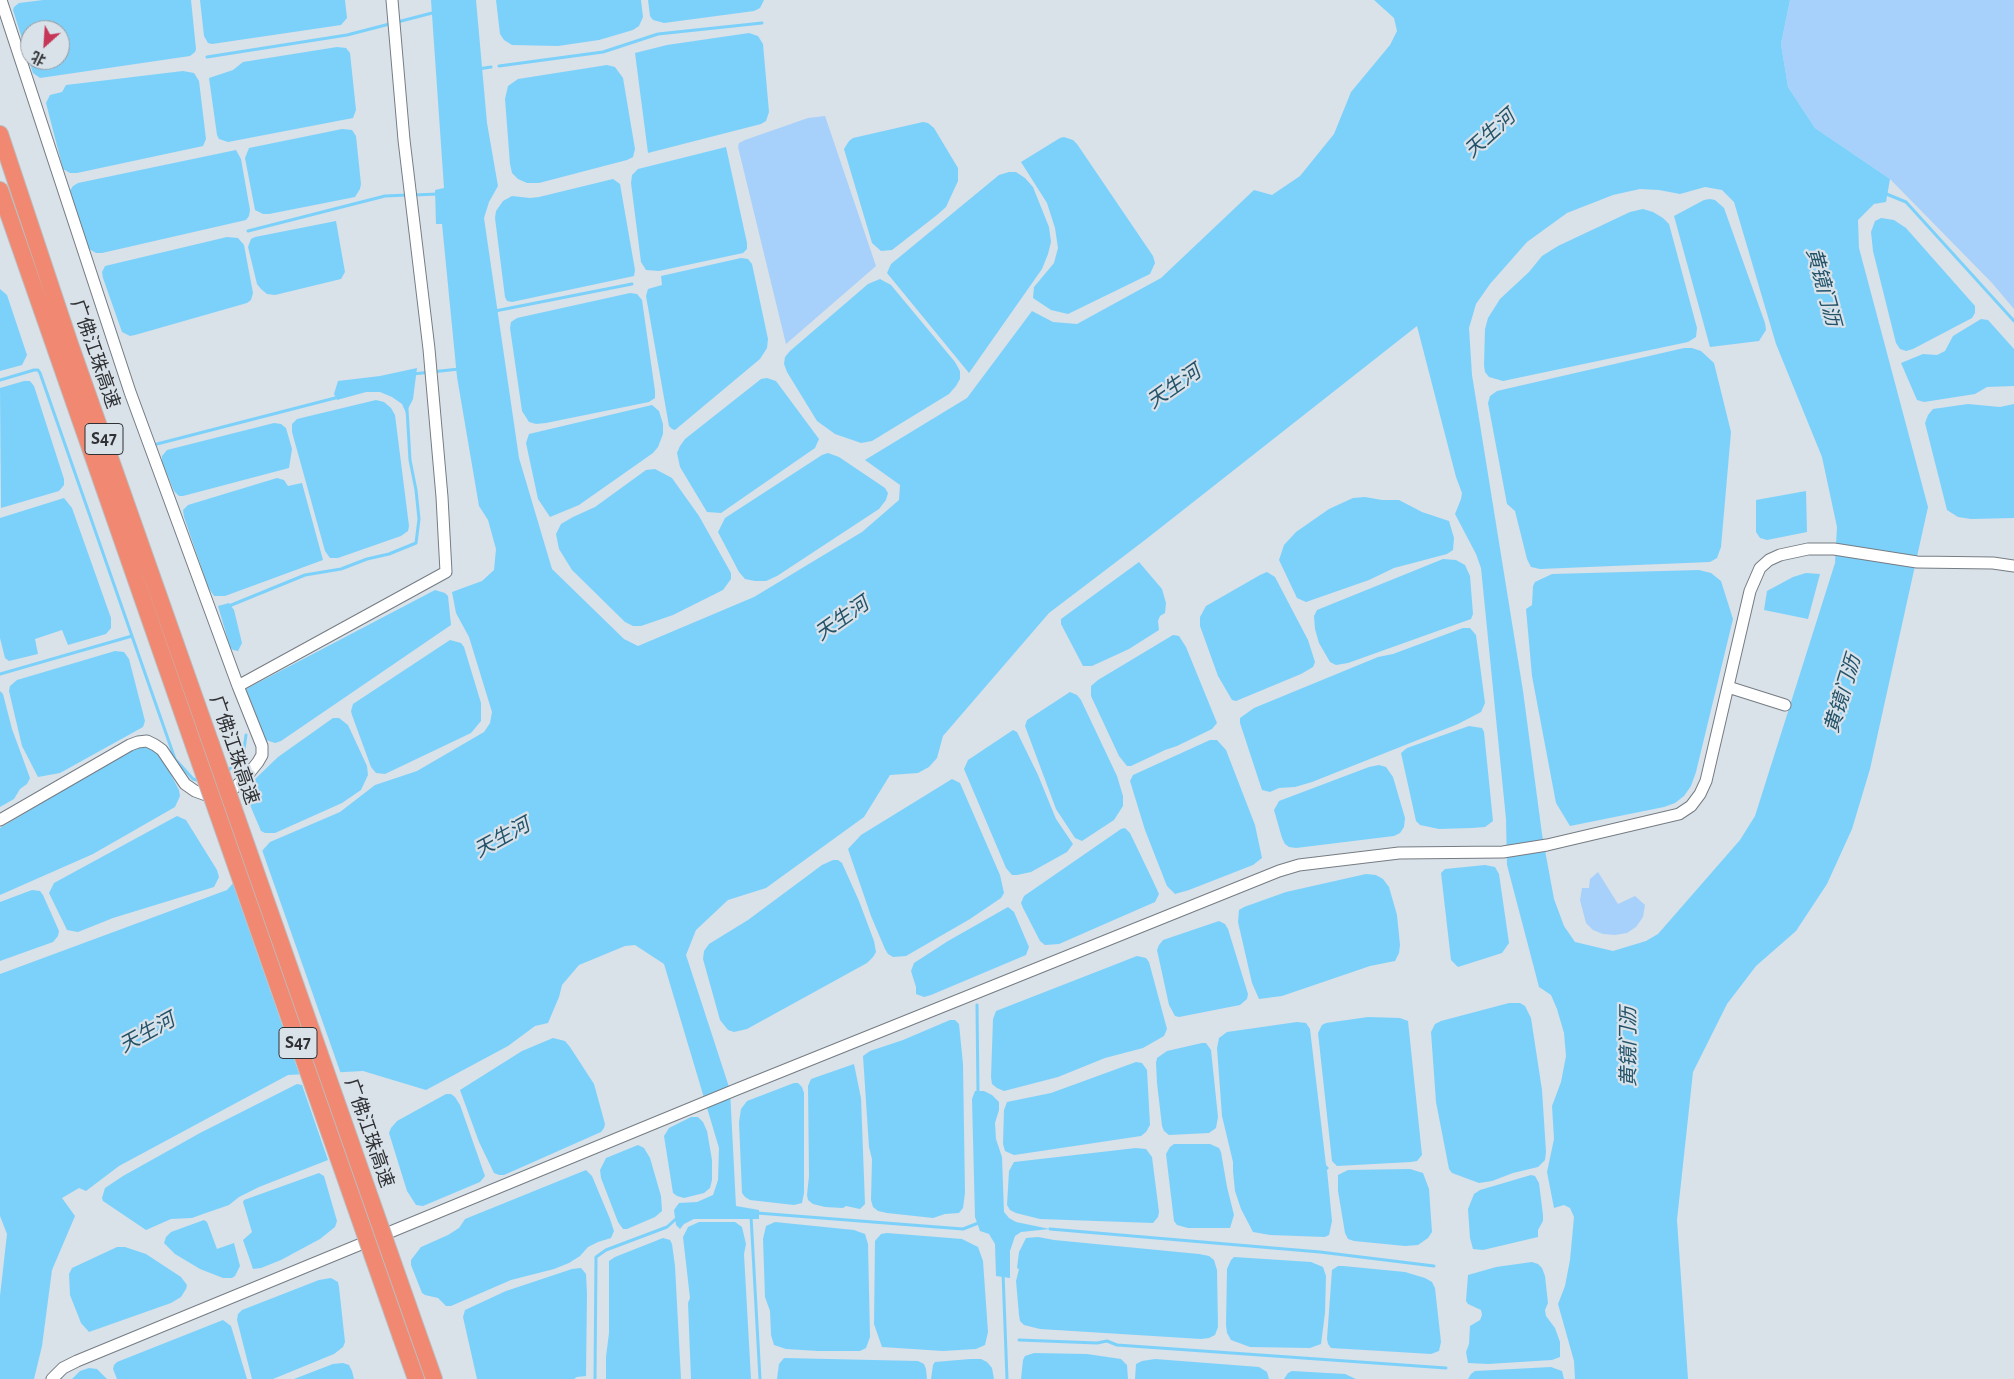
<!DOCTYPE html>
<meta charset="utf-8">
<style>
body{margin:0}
#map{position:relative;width:2014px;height:1379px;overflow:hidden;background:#d9e1e9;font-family:"Alegreya Sans","Noto Sans SC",sans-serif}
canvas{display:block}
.north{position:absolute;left:20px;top:20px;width:50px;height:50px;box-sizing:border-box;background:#d9e1e9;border:1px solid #959ba1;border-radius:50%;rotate:206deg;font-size:14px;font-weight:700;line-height:20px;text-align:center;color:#2f3134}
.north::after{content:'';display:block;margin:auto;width:18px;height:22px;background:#c53657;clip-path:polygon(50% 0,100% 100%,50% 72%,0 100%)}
</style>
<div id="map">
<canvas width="2014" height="1379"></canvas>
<div class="north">北</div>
</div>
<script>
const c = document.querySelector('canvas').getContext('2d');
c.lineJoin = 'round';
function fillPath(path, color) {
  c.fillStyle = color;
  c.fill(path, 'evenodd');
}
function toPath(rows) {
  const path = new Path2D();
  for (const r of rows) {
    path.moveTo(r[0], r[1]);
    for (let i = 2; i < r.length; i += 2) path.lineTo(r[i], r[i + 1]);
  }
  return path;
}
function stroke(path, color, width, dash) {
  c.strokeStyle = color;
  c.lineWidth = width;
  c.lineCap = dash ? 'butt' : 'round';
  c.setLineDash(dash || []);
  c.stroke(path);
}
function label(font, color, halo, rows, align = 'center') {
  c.font = font + ' "Alegreya Sans","Noto Sans SC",sans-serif';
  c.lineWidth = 4.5;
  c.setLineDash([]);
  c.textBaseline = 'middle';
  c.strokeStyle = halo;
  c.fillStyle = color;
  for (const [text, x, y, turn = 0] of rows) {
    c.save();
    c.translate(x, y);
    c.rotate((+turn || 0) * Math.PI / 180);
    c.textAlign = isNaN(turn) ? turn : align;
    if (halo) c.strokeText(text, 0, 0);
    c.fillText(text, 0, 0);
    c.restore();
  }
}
fillPath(toPath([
 [1790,0,2014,0,2014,309,1992,283,1890,179,1815,128,1788,87,1781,44],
 [825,116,876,266,786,344,738,147,739,143,745,140,808,118],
 [1598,872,1618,904,1635,896,1645,905,1643,917,1636,927,1627,933,1615,935,1603,934,1593,930,1586,923,1580,900,1582,888,1589,888,1590,879]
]), '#a7d1fa');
fillPath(toPath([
 [43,0,191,0,196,49,195,52,190,56,40,78,33,73,13,10,14,7,19,3],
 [30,30,60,30,60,60,30,60],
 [200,0,345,0,347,18,341,25,212,44,208,43,204,36],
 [431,0,476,0,487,123,498,186,489,202,484,218,519,458,552,569,624,639,638,646,754,597,862,532,899,500,900,485,865,460,967,398,1032,311,1053,322,1077,324,1161,278,1254,190,1272,195,1300,176,1334,134,1351,92,1390,45,1397,31,1394,18,1374,0,1790,0,1781,44,1788,87,1815,128,1890,179,1886,202,1874,204,1858,220,1859,248,1928,507,1870,769,1852,829,1827,884,1796,931,1756,966,1727,1004,1693,1072,1677,1220,1688,1379,1575,1379,1574,1361,1558,1304,1565,1286,1570,1260,1574,1217,1570,1208,1564,1205,1554,1208,1547,1172,1554,1139,1552,1106,1561,1082,1566,1056,1564,1033,1557,1009,1551,995,1539,987,1507,865,1506,819,1481,568,1476,554,1455,514,1461,499,1462,493,1456,477,1417,326,1145,540,1049,613,943,736,937,758,929,767,918,773,890,775,864,817,766,888,728,900,696,930,686,955,730,1090,736,1206,759,1210,759,1219,694,1219,684,1224,680,1229,676,1225,674,1210,679,1203,697,1202,713,1195,718,1180,719,1148,664,964,635,945,625,946,579,965,562,985,559,997,548,1023,535,1026,508,1046,426,1090,363,1071,288,1075,119,1166,86,1191,79,1188,62,1198,75,1216,52,1270,42,1346,34,1379,0,1379,0,1296,7,1234,0,1216,0,974,227,890,270,842,340,812,375,785,417,771,484,732,490,723,492,712,469,637,456,613,452,592,482,581,494,570,496,549,488,520,479,506,457,377,442,224,436,224,435,190,444,188],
 [1705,187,1722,190,1734,202,1776,344,1822,457,1837,527,1835,563,1755,816,1740,840,1658,934,1646,941,1613,951,1575,942,1564,926,1554,899,1542,834,1523,691,1472,375,1469,328,1476,304,1490,284,1527,242,1567,213,1613,195,1640,189,1659,190,1680,194],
 [496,0,641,0,643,17,639,26,633,30,599,40,558,46,512,45,504,40,500,34],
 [648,0,764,0,760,8,754,11,664,23,653,20,650,16],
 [749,33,758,36,763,44,769,112,766,121,761,124,648,153,635,53,667,45],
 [337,47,346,48,350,53,356,110,353,118,228,142,219,139,217,135,209,78,233,70,243,62],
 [607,65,615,67,623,78,635,149,633,157,627,160,539,183,527,183,518,179,512,173,510,164,505,99,508,86,518,79],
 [183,71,194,73,199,81,206,139,203,146,77,173,70,173,63,169,46,103,50,95,62,92,66,85],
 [923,122,928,123,934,128,958,168,958,181,946,207,937,215,892,250,881,251,872,243,844,149,849,141,853,138],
 [342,129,352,130,356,136,361,184,360,189,355,197,269,214,263,214,255,210,245,158,249,148],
 [1064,137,1073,140,1077,144,1153,256,1155,263,1150,274,1068,314,1051,310,1033,298,1034,287,1054,263,1058,248,1055,228,1047,203,1021,162,1060,138],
 [726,147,747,243,747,249,743,253,659,271,646,270,641,262,631,183,632,175,638,169],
 [236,150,241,159,250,210,249,216,246,220,102,253,96,253,89,249,69,192,73,186,78,183],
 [1009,172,1016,172,1025,178,1033,187,1049,227,1051,242,1048,254,1042,269,969,373,887,273,891,264,999,175],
 [613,179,620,184,635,270,634,276,512,302,507,301,505,297,495,218,496,211,503,201,512,196,530,198,539,197],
 [1710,199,1715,200,1724,208,1765,323,1766,330,1759,341,1710,347,1674,216,1704,200],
 [1643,209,1653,212,1663,218,1669,224,1697,328,1696,337,1688,342,1503,381,1489,377,1485,372,1484,365,1485,329,1488,318,1500,299,1529,272,1542,256,1558,246,1630,212],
 [1881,218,1894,220,1906,228,1975,306,1975,313,1972,318,1913,349,1906,351,1900,349,1896,343,1873,251,1871,232,1875,221],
 [336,221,345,272,341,279,275,295,267,294,261,289,257,284,248,247,251,239,255,237],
 [227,237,238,238,244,245,253,293,251,300,247,303,135,335,130,336,122,332,103,278,102,272,105,266],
 [741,258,748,259,752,264,768,339,767,348,760,359,675,430,672,429,669,426,646,296,648,289,662,285,661,276],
 [880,279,891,285,955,362,960,371,960,379,956,386,949,394,872,441,861,443,835,434,817,421,787,372,784,364,785,357,790,351,868,284],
 [0,289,7,295,27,355,22,365,0,371],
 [630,293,637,294,642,300,655,391,655,398,649,402,546,423,536,424,529,422,522,411,510,328,511,322,517,318],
 [1981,319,1988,320,2014,349,2014,386,1987,387,1975,394,1924,402,1917,400,1901,363,1923,354,1937,355,1945,351,1953,336],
 [1684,348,1692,348,1701,351,1714,363,1731,432,1721,547,1717,558,1710,562,1540,569,1531,567,1527,559,1515,511,1507,504,1488,403,1490,396,1497,391],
 [417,368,413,399,406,413,402,404,392,397,380,392,366,392,337,400,334,394,338,381,380,376],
 [767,378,776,381,819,439,815,448,721,513,707,512,680,467,677,453,680,446,685,439,761,379],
 [24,381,30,381,34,386,64,479,64,485,59,491,1,508,0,388],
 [376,400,384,402,391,408,395,415,409,526,408,531,401,536,338,558,330,558,325,551,292,432,292,424,297,419],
 [1968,404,2000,407,2014,404,2014,518,1971,519,1958,517,1947,510,1925,423,1928,415,1933,409],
 [652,405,659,411,663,424,663,434,658,447,653,453,579,505,550,517,538,499,526,443,529,434],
 [274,423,281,424,286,428,292,449,289,468,183,496,179,496,174,491,162,462,162,456,167,450],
 [828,453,839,457,885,488,888,493,886,500,879,509,777,576,766,581,755,581,745,579,739,572,718,532,725,518,822,455],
 [655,469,672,478,699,516,731,573,731,579,723,590,673,615,641,626,633,626,625,622,572,570,559,549,556,534,561,524,573,517,595,507,646,470],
 [277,478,284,480,288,486,302,483,323,560,225,596,214,596,208,587,184,517,183,510,188,505],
 [1806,491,1807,532,1767,540,1760,538,1756,532,1756,500],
 [1365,497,1382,500,1399,500,1422,512,1449,521,1454,538,1453,550,1447,554,1394,568,1369,580,1306,602,1297,598,1279,560,1284,545,1296,532,1329,509,1353,498],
 [64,498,72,508,111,618,111,628,106,634,68,645,62,630,35,639,38,654,9,661,5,658,0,638,0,518],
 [1443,559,1456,560,1465,565,1470,576,1473,614,1471,619,1348,663,1336,665,1330,662,1319,643,1315,629,1314,616,1317,610],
 [1139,562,1162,589,1166,603,1165,613,1160,616,1158,621,1159,630,1129,649,1092,666,1083,666,1061,624,1061,619],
 [1699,570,1711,573,1721,581,1733,619,1696,772,1691,786,1684,796,1675,803,1664,807,1570,826,1556,803,1532,676,1526,609,1532,605,1533,586,1535,582,1552,574],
 [1267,572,1275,577,1308,640,1315,662,1313,667,1301,674,1236,701,1232,700,1218,676,1200,626,1200,617,1206,606,1260,575],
 [1806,573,1820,574,1808,619,1764,610,1767,591,1793,577],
 [435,590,445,593,448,596,451,625,281,741,275,743,266,740,246,689],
 [229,603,234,610,242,643,238,651,233,650,230,647,218,606],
 [1463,628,1470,628,1476,635,1485,703,1481,712,1458,724,1312,782,1295,787,1279,788,1270,792,1262,790,1240,723,1240,718,1254,708,1378,657,1393,654],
 [1173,635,1179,636,1186,647,1217,723,1212,729,1177,746,1165,750,1131,766,1127,766,1119,756,1091,696,1091,686,1098,680],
 [450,640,461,643,464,647,481,703,481,721,471,733,385,774,376,773,371,767,352,715,351,711,353,704],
 [115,651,124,652,129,659,145,721,143,727,60,773,38,777,22,746,9,691,10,686,17,680],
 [0,691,3,694,12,729,30,778,27,784,20,789,14,799,0,807],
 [1070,692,1077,695,1081,700,1117,776,1123,796,1123,806,1114,820,1082,841,1075,838,1056,809,1025,726,1027,720],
 [333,718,339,718,348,725,367,766,368,775,361,790,342,803,275,833,265,833,261,831,247,798,250,787,253,781,278,757],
 [1469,726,1482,728,1484,732,1493,821,1485,827,1472,828,1439,829,1420,825,1416,821,1401,753,1407,748],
 [1013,730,1017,732,1038,775,1056,819,1073,844,1067,852,1031,872,1017,875,1012,875,1006,868,964,769,968,760],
 [1210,740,1217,740,1226,750,1255,825,1262,858,1253,865,1189,890,1175,894,1167,886,1163,876,1145,830,1130,781,1133,775],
 [141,747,150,748,161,756,179,790,180,796,175,807,93,854,0,895,0,828,132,749],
 [1379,765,1386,767,1393,777,1405,818,1404,827,1400,833,1394,836,1296,848,1289,847,1285,844,1282,838,1274,810,1279,801,1369,767],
 [952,779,960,783,1000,875,1004,893,1001,898,970,919,906,956,893,957,888,954,885,949,871,916,848,849,861,835],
 [177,816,186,820,217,870,219,877,214,887,113,918,78,932,67,930,49,893,54,883],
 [1125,828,1130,833,1153,881,1159,894,1155,902,1059,944,1045,945,1040,941,1023,908,1021,903,1024,896,1121,829],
 [833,860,838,860,842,863,859,901,874,941,876,952,873,957,867,963,747,1029,734,1032,728,1030,720,1020,703,959,704,951,709,944,748,920,822,865],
 [1485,865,1495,867,1499,874,1509,943,1502,953,1458,967,1451,960,1441,873,1445,869],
 [1366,874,1376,875,1383,879,1389,887,1397,915,1400,945,1399,953,1395,961,1370,966,1282,996,1259,999,1252,983,1238,922,1239,910,1244,907,1286,892],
 [32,890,40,891,43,895,59,931,58,936,53,942,0,961,0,902],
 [1008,907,1014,912,1029,947,1026,955,931,995,924,997,916,994,916,987,911,971,914,963,948,941],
 [1219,921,1225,924,1228,929,1248,994,1247,999,1240,1005,1179,1017,1175,1016,1169,1005,1157,950,1159,945,1163,940],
 [1137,956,1146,958,1149,962,1167,1029,1164,1036,1143,1048,1105,1058,1058,1077,1004,1091,997,1088,992,1084,991,1077,993,1019,996,1011],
 [1509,1003,1520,1003,1525,1006,1531,1018,1542,1090,1546,1152,1545,1160,1538,1167,1513,1173,1492,1181,1479,1183,1452,1173,1449,1169,1436,1102,1431,1032,1435,1024,1441,1021],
 [1368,1017,1400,1018,1408,1021,1422,1155,1417,1161,1411,1162,1337,1166,1332,1161,1318,1033,1322,1025,1326,1023],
 [950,1020,955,1020,959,1024,963,1064,965,1193,963,1208,959,1213,945,1214,933,1218,887,1213,878,1211,873,1207,871,1200,872,1159,869,1147,863,1056,870,1051,903,1040],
 [1297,1022,1306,1023,1310,1029,1326,1165,1329,1168,1327,1170,1332,1221,1329,1235,1325,1237,1270,1235,1253,1232,1241,1209,1235,1191,1233,1171,1233,1162,1222,1116,1217,1048,1219,1038,1227,1032],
 [553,1038,565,1041,570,1047,594,1084,605,1124,604,1128,601,1132,504,1175,499,1175,494,1173,479,1142,460,1090,522,1051],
 [1202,1043,1206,1043,1211,1050,1218,1117,1216,1128,1209,1133,1169,1135,1164,1131,1162,1126,1157,1083,1156,1063,1157,1058,1167,1051],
 [1136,1062,1142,1063,1147,1070,1150,1125,1146,1132,1141,1136,1021,1154,1014,1155,1005,1151,1003,1144,1004,1110,1007,1102,1051,1093],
 [854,1064,861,1098,865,1204,860,1209,846,1206,843,1208,825,1207,813,1204,808,1200,807,1195,809,1176,808,1086,811,1079],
 [794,1083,798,1083,802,1087,804,1093,804,1193,802,1203,794,1205,750,1200,745,1197,742,1193,739,1122,741,1109,747,1101],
 [297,1084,302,1085,328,1160,259,1187,239,1197,229,1205,203,1214,192,1218,171,1219,146,1230,103,1201,102,1198,105,1188,123,1176,200,1133],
 [975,1091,984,1091,992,1095,999,1102,999,1110,995,1123,996,1139,1002,1157,1004,1212,1009,1218,1016,1222,1050,1229,1021,1232,1015,1236,1010,1251,1010,1278,996,1276,995,1244,989,1234,980,1231,975,1217,972,1099],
 [446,1094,451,1094,455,1097,460,1105,485,1176,480,1182,423,1206,416,1205,407,1191,389,1133,391,1128,397,1121],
 [691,1117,698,1117,703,1122,707,1131,712,1160,712,1180,710,1188,704,1193,684,1198,677,1196,673,1193,664,1136,669,1128],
 [1174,1144,1210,1144,1219,1148,1221,1152,1227,1187,1234,1215,1230,1228,1188,1228,1177,1225,1174,1221,1166,1154,1170,1147],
 [638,1145,644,1148,650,1158,661,1196,662,1211,655,1217,627,1229,623,1229,618,1222,601,1178,600,1170,606,1158],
 [1136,1148,1146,1149,1152,1157,1159,1212,1158,1217,1153,1223,1040,1219,1016,1213,1010,1210,1007,1205,1009,1171,1014,1162],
 [1410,1169,1423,1173,1429,1189,1432,1232,1428,1238,1418,1245,1405,1246,1354,1241,1348,1239,1345,1233,1338,1191,1338,1175,1348,1170],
 [586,1170,592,1176,610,1219,614,1231,611,1238,598,1242,588,1247,580,1256,569,1263,554,1269,511,1280,451,1306,446,1306,438,1298,425,1295,422,1293,411,1265,411,1260,421,1247,448,1235,459,1228,465,1219],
 [319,1173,324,1176,337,1221,335,1227,320,1239,281,1260,261,1268,253,1269,243,1240,252,1232,243,1202,244,1200],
 [1531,1175,1535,1176,1539,1183,1543,1215,1543,1221,1538,1230,1538,1237,1483,1250,1473,1249,1470,1238,1468,1209,1474,1194,1480,1190],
 [204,1220,207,1222,217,1249,234,1243,240,1266,235,1276,232,1278,223,1278,200,1269,175,1254,164,1243,166,1237,171,1232],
 [699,1222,735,1222,742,1227,746,1244,744,1254,751,1379,691,1379,688,1303,690,1298,683,1237,688,1227],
 [775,1222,854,1230,865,1234,868,1244,870,1337,866,1348,860,1351,818,1351,786,1349,774,1345,771,1335,770,1311,765,1297,763,1239,766,1226],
 [887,1233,962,1239,978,1247,983,1261,988,1332,985,1345,976,1349,943,1351,882,1347,874,1324,875,1241,881,1234],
 [1038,1237,1054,1240,1199,1254,1209,1256,1214,1260,1217,1270,1218,1327,1215,1335,1209,1338,1201,1339,1040,1329,1024,1325,1020,1321,1019,1315,1016,1281,1019,1269,1017,1268,1019,1252,1026,1238],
 [663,1238,670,1240,672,1244,675,1266,681,1379,606,1379,606,1357,609,1333,609,1261,615,1257],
 [117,1247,125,1247,146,1254,181,1277,187,1285,186,1289,181,1297,171,1303,89,1332,81,1323,70,1295,69,1274,72,1268],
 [1234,1257,1311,1262,1323,1267,1326,1276,1325,1313,1321,1344,1310,1348,1250,1347,1231,1340,1227,1333,1226,1325,1227,1269,1231,1260],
 [1532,1262,1538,1264,1542,1268,1545,1276,1548,1303,1545,1310,1546,1316,1555,1328,1560,1342,1560,1357,1552,1360,1488,1364,1468,1363,1466,1352,1469,1344,1470,1326,1480,1320,1482,1315,1481,1310,1468,1304,1466,1301,1468,1275,1496,1267],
 [1343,1266,1405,1272,1425,1278,1432,1282,1435,1288,1441,1342,1439,1351,1431,1354,1331,1348,1328,1344,1327,1339,1332,1270,1338,1266],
 [581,1268,586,1274,587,1293,586,1376,577,1377,574,1379,477,1379,463,1317,465,1310,506,1291,572,1269],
 [331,1278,338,1282,339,1287,345,1342,343,1347,334,1354,273,1379,252,1379,237,1320,238,1314,242,1310,319,1280],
 [223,1320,231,1326,247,1379,117,1379,113,1369,114,1365,117,1362],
 [1034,1353,1087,1354,1121,1359,1127,1365,1128,1379,1021,1379,1023,1360,1025,1356],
 [784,1358,918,1361,924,1364,926,1369,927,1379,777,1379,779,1364],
 [970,1359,981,1359,987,1362,992,1368,994,1379,931,1379,933,1365,935,1362],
 [1155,1359,1259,1367,1267,1372,1269,1379,1135,1379,1136,1364,1142,1361],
 [343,1363,349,1365,352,1371,354,1379,294,1379,333,1364],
 [1551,1367,1562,1371,1564,1379,1468,1379,1471,1374,1475,1371],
 [89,1368,97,1369,107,1379,72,1379,80,1371],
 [1292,1371,1345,1374,1356,1379,1284,1379,1288,1373]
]), '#7cd1fb');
fillPath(toPath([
 [261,847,341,1074,300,1076,232,881]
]), '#d9e1e9');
stroke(toPath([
 [207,57,347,35,436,12],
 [499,66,603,52,658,34,762,23],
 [478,69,491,67],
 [1884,193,1906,202,2014,321],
 [414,195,438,194],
 [248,231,385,196,408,195],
 [495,311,632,284],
 [413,374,459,369],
 [0,380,34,370,38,370,40,373,175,759,193,779,200,781],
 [157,444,339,397],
 [229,606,305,575,341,569,367,559,389,554,416,543,419,519,416,490,410,460,407,409],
 [0,674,132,636],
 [226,773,237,761,244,749,246,735],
 [977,1005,978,1094],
 [757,1213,963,1229,981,1222],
 [751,1216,760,1379],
 [1050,1229,1320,1252,1434,1266],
 [1003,1273,1007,1379],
 [1019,1340,1097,1343,1107,1341,1117,1345,1446,1368],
 [595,1379,596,1257,606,1250,667,1227,678,1217]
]), '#7cd1fb', 3);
const minor = toPath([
 [238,686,446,572,442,497,429,349,404,140,392,0],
 [1728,687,1785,705],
 [0,820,130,745,138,742,147,741,155,745,162,750,185,784,195,791,206,795,220,795,232,790,246,777,258,762,262,755,262,746,238,686,130,392,1,0],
 [52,1379,63,1368,77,1361,735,1090,1279,871,1299,865,1399,853,1503,852,1547,845,1679,814,1691,806,1700,794,1706,781,1750,591,1760,568,1769,560,1780,555,1808,549,1834,549,1917,562,1993,563,2014,566]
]);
const highway = toPath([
 [0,134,70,344,211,744],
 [0,190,195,749],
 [417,1331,434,1379],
 [401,1337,416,1379]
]);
stroke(minor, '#757c83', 13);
stroke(highway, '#bcbdbe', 18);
stroke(minor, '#fff', 11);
stroke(highway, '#f08872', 16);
const highwayBridge = toPath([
 [211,744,417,1331],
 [195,749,401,1337]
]);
stroke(highwayBridge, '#bcbdbe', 18, []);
stroke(highwayBridge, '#f08872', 16);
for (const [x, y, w] of [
 [104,439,38],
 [298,1043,38]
]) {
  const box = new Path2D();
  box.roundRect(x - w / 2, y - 15.5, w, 31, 4);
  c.fillStyle = '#d9e1e9';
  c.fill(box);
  stroke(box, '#2f3134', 1);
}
label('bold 18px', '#2f3134', null, [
 ["S47",104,439],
 ["S47",298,1043]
]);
label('19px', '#2f3134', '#d9e1e9', [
 ["广佛江珠高速",95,354,71],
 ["广佛江珠高速",234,750,71],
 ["广佛江珠高速",369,1133,71]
]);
label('italic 20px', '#245369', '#d9e1e9', [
 ["天生河",1490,134,-42],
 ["黄镜门沥",1823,287,75],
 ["天生河",1174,387,-35],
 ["天生河",842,619,-35],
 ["黄镜门沥",1843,694,-73],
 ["天生河",502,838,-29],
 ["天生河",147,1033,-29],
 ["黄镜门沥",1629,1047,-90]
]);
</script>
